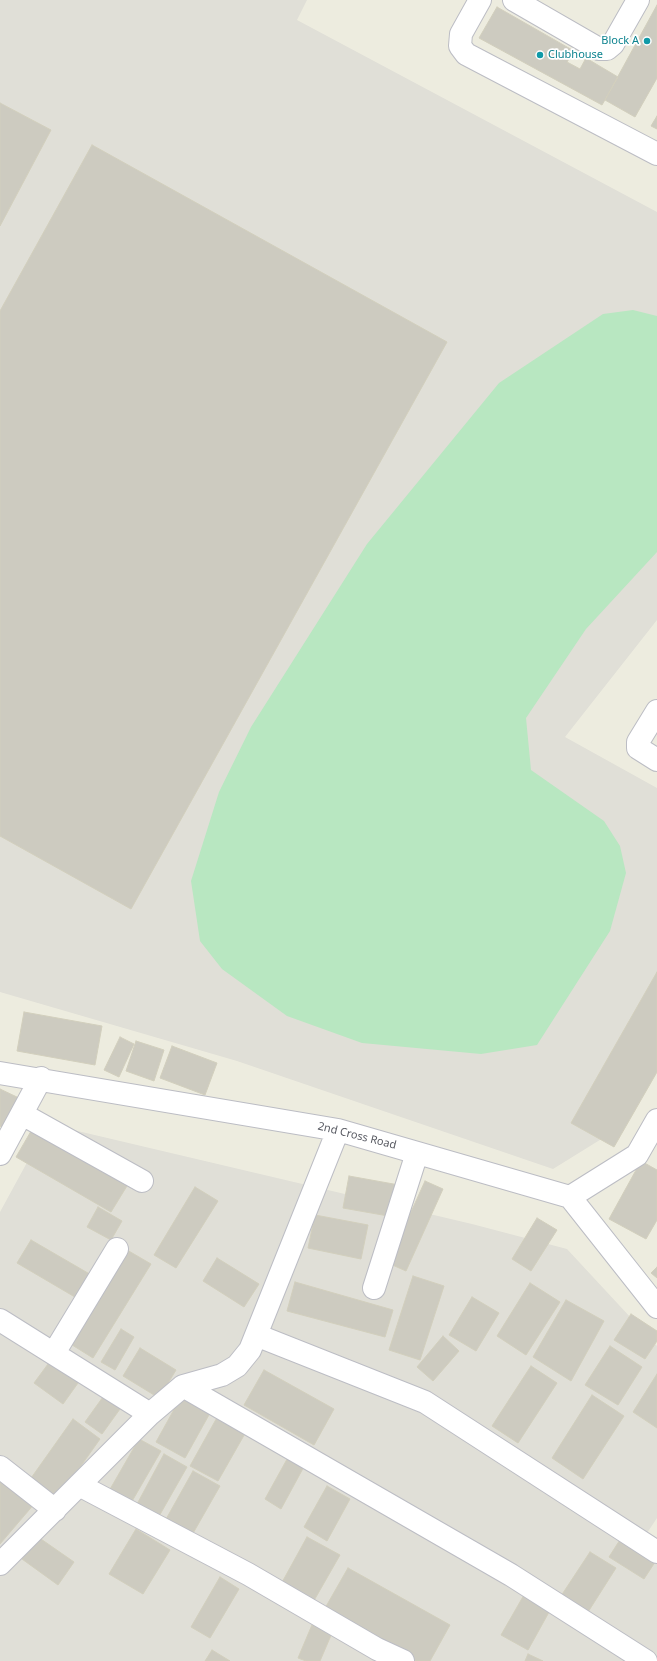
<!DOCTYPE html>
<style>
body{margin:0}
canvas{display:block;background:#edecdf}
</style>
<canvas width="657" height="1661"></canvas>
<script>
const c = document.querySelector('canvas').getContext('2d');
c.lineJoin = 'round';
function fillPath(path, color) {
  c.fillStyle = color;
  c.fill(path, 'evenodd');
}
function toPath(rows) {
  const path = new Path2D();
  for (const r of rows) {
    path.moveTo(r[0], r[1]);
    for (let i = 2; i < r.length; i += 2) path.lineTo(r[i], r[i + 1]);
  }
  return path;
}
function stroke(path, color, width, dash) {
  c.strokeStyle = color;
  c.lineWidth = width;
  c.lineCap = dash ? 'butt' : 'round';
  c.setLineDash(dash || []);
  c.stroke(path);
}
function label(font, color, halo, rows, align = 'center') {
  c.font = font + ' "Noto Sans",sans-serif';
  c.lineWidth = 3.5;
  c.setLineDash([]);
  c.textBaseline = 'middle';
  c.strokeStyle = halo;
  c.fillStyle = color;
  for (const [text, x, y, turn = 0] of rows) {
    c.save();
    c.translate(x, y);
    c.rotate((+turn || 0) * Math.PI / 180);
    c.textAlign = isNaN(turn) ? turn : align;
    if (halo) c.strokeText(text, 0, 0);
    c.fillText(text, 0, 0);
    c.restore();
  }
}
fillPath(toPath([
 [0,0,307,0,297,20,657,212,657,620,565,737,657,788,657,1065,624,1125,553,1169,237,1061,0,992],
 [48,1124,472,1224,567,1249,657,1346,657,1518,645,1536,657,1544,657,1661,0,1661,0,1212]
]), '#e0dfd7');
fillPath(toPath([
 [633,310,657,316,657,552,586,629,526,718,531,770,604,821,620,846,626,873,610,931,537,1045,481,1054,362,1043,287,1016,222,969,200,941,191,881,219,792,251,727,367,544,499,383,603,314]
]), '#b8e7c1');
const building = toPath([
 [657,5,657,78,635,117,605,100,657,5],
 [497,7,574,51,567,62,580,69,586,58,618,77,602,105,479,38,497,7],
 [0,103,51,130,0,226,0,103],
 [657,116,657,129,651,126,657,116],
 [92,145,447,342,131,909,0,836,0,311,92,145],
 [657,972,657,1072,614,1147,571,1123,657,972],
 [24,1012,102,1026,95,1065,17,1051,24,1012],
 [120,1037,134,1044,119,1077,104,1070,120,1037],
 [136,1041,164,1050,154,1081,126,1071,136,1041],
 [172,1046,217,1063,205,1095,160,1078,172,1046],
 [0,1089,19,1098,3,1128,0,1126,0,1089],
 [34,1126,130,1181,111,1212,16,1157,34,1126],
 [641,1161,657,1170,657,1220,646,1239,609,1219,641,1161],
 [349,1176,399,1185,394,1217,343,1208,349,1176],
 [425,1181,443,1189,406,1271,388,1263,425,1181],
 [195,1187,218,1201,176,1268,154,1255,195,1187],
 [98,1207,122,1221,111,1240,87,1227,98,1207],
 [315,1215,368,1225,361,1259,308,1248,315,1215],
 [537,1218,557,1230,531,1271,512,1259,537,1218],
 [31,1240,93,1276,80,1300,17,1263,31,1240],
 [127,1250,151,1264,93,1358,69,1343,127,1250],
 [217,1258,259,1284,244,1307,203,1281,217,1258],
 [657,1267,657,1278,651,1273,657,1267],
 [413,1276,444,1286,420,1360,389,1350,413,1276],
 [295,1282,393,1310,385,1337,287,1311,295,1282],
 [530,1283,560,1302,526,1355,497,1336,530,1283],
 [472,1297,499,1313,476,1351,449,1335,472,1297],
 [566,1300,604,1321,571,1381,533,1357,566,1300],
 [631,1314,657,1331,657,1341,645,1359,614,1340,631,1314],
 [121,1329,134,1337,115,1370,101,1362,121,1329],
 [443,1336,459,1351,433,1381,417,1367,443,1336],
 [610,1346,642,1367,618,1405,585,1385,610,1346],
 [140,1348,176,1370,159,1398,123,1376,140,1348],
 [54,1356,83,1376,63,1404,34,1383,54,1356],
 [531,1366,557,1383,518,1443,492,1426,531,1366],
 [264,1370,334,1409,314,1445,244,1405,264,1370],
 [657,1374,657,1428,633,1412,657,1374],
 [108,1390,125,1402,102,1434,85,1422,108,1390],
 [592,1395,624,1416,583,1479,552,1458,592,1395],
 [181,1397,210,1413,185,1458,156,1442,181,1397],
 [219,1414,247,1430,218,1481,190,1466,219,1414],
 [73,1419,100,1439,56,1501,29,1481,73,1419],
 [139,1439,161,1451,131,1503,109,1491,139,1439],
 [291,1452,307,1461,281,1509,265,1499,291,1452],
 [164,1454,187,1467,158,1518,136,1506,164,1454],
 [193,1471,220,1486,192,1535,165,1521,193,1471],
 [0,1474,35,1503,0,1544,0,1474],
 [327,1486,350,1499,327,1541,304,1527,327,1486],
 [136,1529,170,1550,143,1594,109,1574,136,1529],
 [625,1532,657,1559,644,1579,609,1557,625,1532],
 [38,1537,74,1562,58,1585,22,1559,38,1537],
 [307,1537,340,1555,312,1604,280,1586,307,1537],
 [590,1552,616,1568,588,1612,561,1596,590,1552],
 [348,1568,450,1625,430,1661,416,1661,324,1610,348,1568],
 [220,1577,239,1589,210,1638,191,1627,220,1577],
 [528,1588,554,1603,528,1650,501,1635,528,1588],
 [312,1625,332,1633,320,1661,306,1661,298,1658,312,1625],
 [212,1650,230,1661,205,1661,212,1650],
 [528,1654,543,1661,525,1661,528,1654]
]);
fillPath(building, '#cdcbc0');
stroke(building, '#d2cfbd', 1);
const minor = toPath([
 [480,0,461,34,460,46,466,54,657,154],
 [514,0,599,49,607,49,613,44,638,0],
 [657,711,638,742,638,748,657,760],
 [0,1073,338,1130,570,1197,657,1307],
 [22,1114,142,1181],
 [0,1154,41,1078],
 [570,1197,637,1155,657,1120],
 [374,1288,417,1153],
 [0,1320,150,1414],
 [256,1335,425,1402,657,1552],
 [54,1353,117,1249],
 [183,1386,511,1575,646,1661],
 [0,1467,55,1510],
 [79,1485,248,1574,377,1649,403,1661],
 [0,1564,150,1414,183,1386,222,1375,237,1366,250,1350,338,1130]
]);
stroke(minor, '#bcbdc4', 24);
stroke(minor, '#fff', 22);
for (const [x, y, r, color] of [
 [647,41,4,"#0f9aa8"],
 [540,55,4,"#0f9aa8"]
]) {
  const dot = new Path2D();
  dot.arc(x, y, r, 0, 2 * Math.PI);
  c.fillStyle = color;
  c.fill(dot);
  stroke(dot, '#fff', 1.5);
}
label('11px', '#0d838f', '#fff', [
 ["Block A",639,41],
 ["Clubhouse",548,55,"left"]
], 'right');
label('11px', '#585a62', '#fff', [
 ["2nd Cross Road",357,1136,14]
]);
</script>
